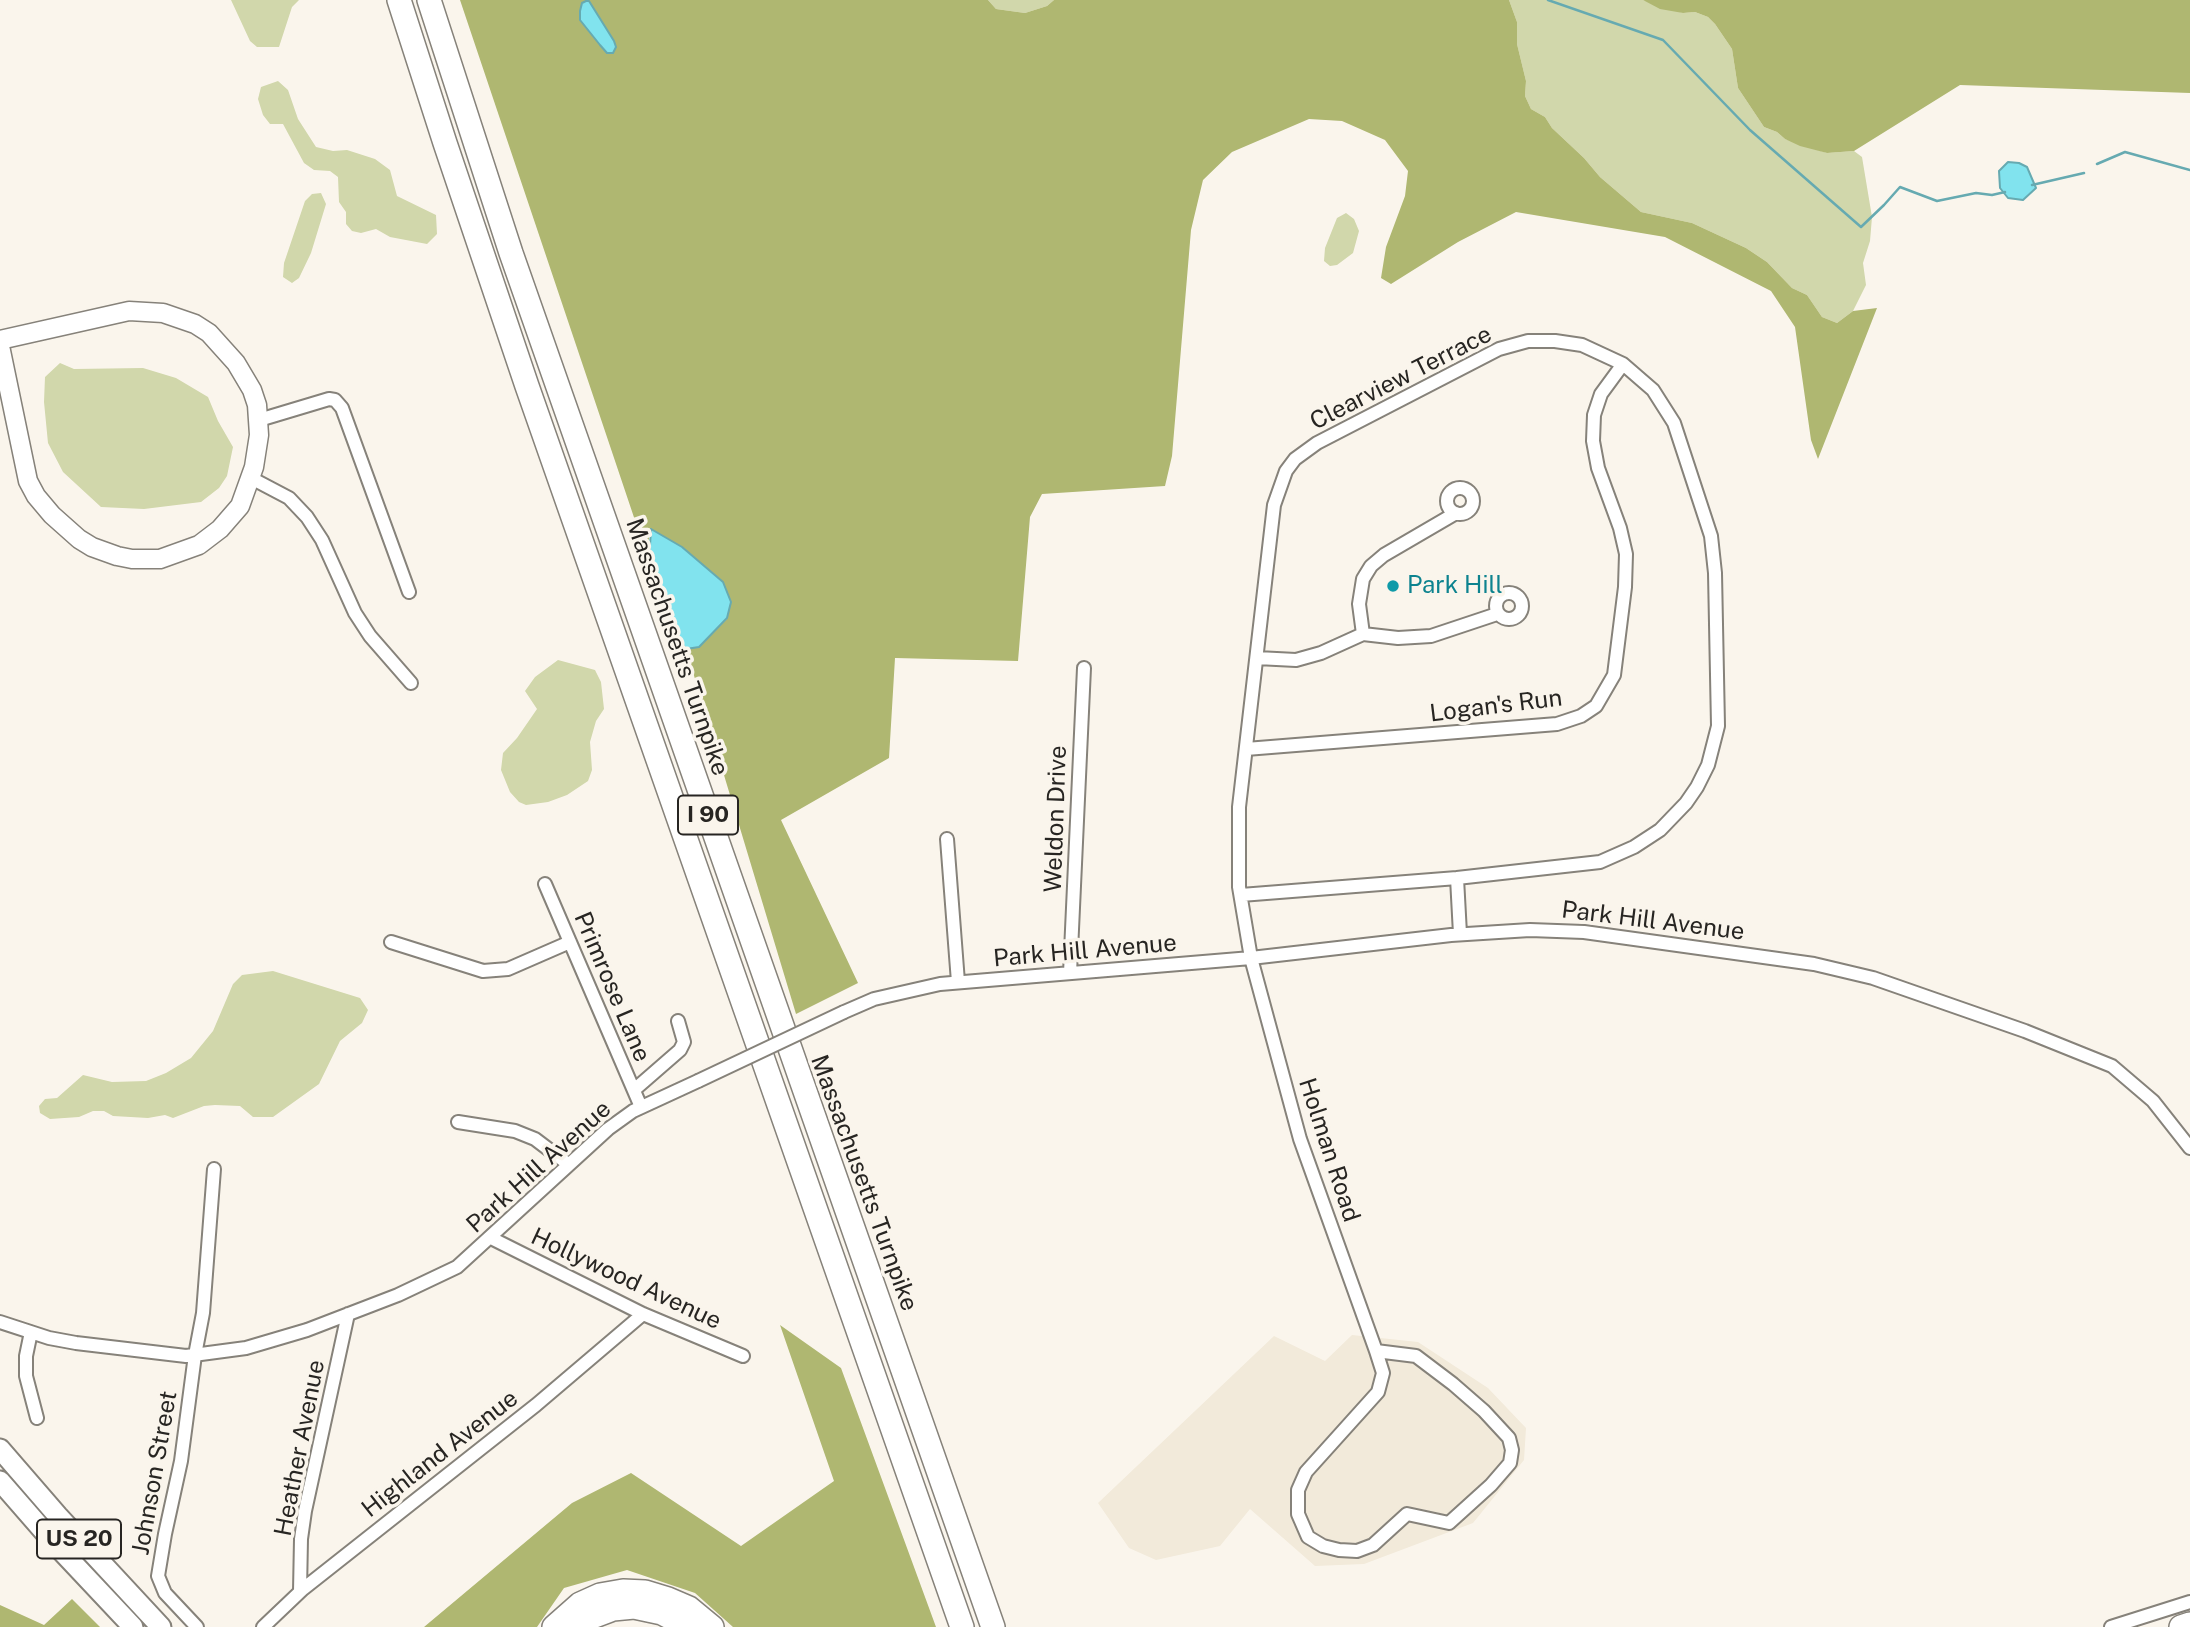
<!DOCTYPE html>
<style>
body{margin:0}
canvas{display:block;background:#faf5ec}
</style>
<canvas width="2190" height="1627"></canvas>
<script>
const c = document.querySelector('canvas').getContext('2d');
c.lineJoin = 'round';
function fillPath(path, color) {
  c.fillStyle = color;
  c.fill(path, 'evenodd');
}
function toPath(rows) {
  const path = new Path2D();
  for (const r of rows) {
    if (r.length === 3) {
      path.moveTo(r[0] + r[2], r[1]);
      path.arc(r[0], r[1], r[2], 0, 2 * Math.PI);
      continue;
    }
    path.moveTo(r[0], r[1]);
    for (let i = 2; i < r.length; i += 2) path.lineTo(r[i], r[i + 1]);
  }
  return path;
}
function stroke(path, color, width, dash) {
  c.strokeStyle = color;
  c.lineWidth = width;
  c.lineCap = dash ? 'butt' : 'round';
  c.setLineDash(dash || []);
  c.stroke(path);
}
function label(font, color, halo, rows, align = 'center') {
  c.font = font + ' "Public Sans",sans-serif';
  c.lineWidth = 7;
  c.setLineDash([]);
  c.textBaseline = 'middle';
  c.strokeStyle = halo;
  c.fillStyle = color;
  for (const [text, x, y, turn = 0] of rows) {
    c.save();
    c.translate(x, y);
    c.rotate((+turn || 0) * Math.PI / 180);
    c.textAlign = isNaN(turn) ? turn : align;
    if (halo) c.strokeText(text, 0, 0);
    c.fillText(text, 0, 0);
    c.restore();
  }
}
fillPath(toPath([
 [1352,1335,1418,1342,1488,1388,1526,1428,1524,1460,1473,1523,1364,1564,1315,1566,1250,1509,1220,1546,1156,1560,1129,1548,1098,1503,1274,1336,1325,1361]
]), '#f2eada');
fillPath(toPath([
 [231,0,299,0,292,7,279,47,257,47,250,41],
 [988,0,1054,0,1047,6,1025,13,996,9],
 [1509,0,1643,0,1683,13,1695,12,1708,17,1715,24,1732,49,1738,88,1764,127,1777,132,1785,139,1827,153,1854,151,1862,157,1872,217,1870,241,1863,263,1866,285,1853,311,1837,323,1822,317,1807,295,1792,288,1767,262,1746,248,1692,223,1641,212,1600,177,1584,158,1552,128,1545,117,1531,109,1525,96,1526,81,1517,44,1517,22],
 [278,81,288,90,298,119,316,147,333,151,347,150,375,159,390,170,397,196,436,215,437,234,427,244,390,237,376,229,361,233,352,231,346,224,346,212,339,202,338,177,330,171,314,170,304,163,283,124,270,124,263,115,258,99,261,87],
 [321,193,326,204,311,253,299,278,292,283,283,277,284,263,305,201,312,194],
 [1346,213,1354,219,1359,231,1353,253,1337,265,1330,266,1324,261,1325,248,1337,218],
 [60,363,74,369,143,368,176,378,208,397,218,421,233,447,227,476,219,488,201,502,144,509,101,507,63,472,48,443,44,402,45,377],
 [558,660,595,670,601,682,604,709,596,721,590,742,592,770,588,781,567,795,548,802,526,805,519,802,510,792,501,770,503,753,517,738,537,709,525,691,535,677],
 [273,971,360,998,368,1010,362,1023,340,1041,319,1084,273,1117,253,1117,240,1106,215,1105,204,1106,173,1118,165,1115,148,1118,113,1116,104,1111,93,1111,79,1117,50,1119,40,1113,39,1106,45,1099,57,1098,83,1075,112,1082,146,1081,166,1073,191,1058,213,1031,233,984,242,975]
]), '#d1d7ab');
fillPath(toPath([
 [460,0,988,0,996,9,1025,13,1047,6,1054,0,1509,0,1517,22,1517,44,1526,81,1525,96,1531,109,1545,117,1552,128,1584,158,1600,177,1641,212,1692,223,1746,248,1767,262,1792,288,1807,295,1822,317,1837,323,1853,311,1877,308,1818,459,1811,440,1795,327,1771,291,1665,237,1516,212,1458,242,1391,284,1381,278,1386,247,1405,196,1408,171,1385,140,1342,121,1309,119,1232,152,1203,180,1191,230,1172,456,1165,486,1042,494,1030,517,1018,661,895,658,889,758,781,820,858,983,796,1014,686,649,699,647,727,619,731,602,723,582,682,547,649,534,649,562],
 [1643,0,2190,0,2190,93,1960,85,1854,151,1827,153,1800,146,1785,139,1777,132,1764,127,1738,88,1732,49,1715,24,1708,17,1695,12,1683,13,1660,9],
 [780,1325,841,1368,936,1627,733,1627,695,1593,627,1570,564,1588,537,1627,424,1627,572,1503,631,1473,741,1546,834,1481],
 [72,1599,100,1627,0,1627,0,1605,44,1625]
]), '#afb771');
const water = toPath([
 [586,1,589,1,614,41,616,47,613,53,607,53,600,45,580,20,580,11,582,3,586,1],
 [2008,162,2019,163,2027,167,2036,188,2023,200,2008,198,2000,188,1999,171,2008,162],
 [651,529,682,547,723,582,731,602,727,618,699,647,686,649,673,631,673,624,649,562,651,529]
]);
fillPath(water, '#81e3ee');
stroke(water, '#66aab1', 2);
stroke(toPath([
 [1548,0,1663,40,1750,130,1861,227,1884,205,1900,187,1937,201,1976,193,1992,195,2005,192],
 [2097,164,2125,152,2190,170],
 [2032,185,2084,173]
]), '#66aab1', 2.5);
const street = toPath([
 [259,420,329,399,335,400,342,408,409,592],
 [251,478,289,498,307,517,322,540,355,613,370,636,411,683],
 [1460,501,13],
 [1509,606,13],
 [1363,634,1359,604,1363,579,1371,566,1384,555,1456,513],
 [1257,658,1296,660,1321,653,1363,634,1398,638,1431,636,1497,614],
 [1246,749,1557,724,1581,716,1596,706,1614,675,1625,587,1626,554,1620,528,1598,468,1593,441,1594,415,1601,394,1623,364],
 [947,839,958,982],
 [545,884,641,1107],
 [1241,895,1457,878,1460,934],
 [391,942,483,971,508,969,570,942],
 [1070,973,1084,668],
 [844,1012,874,999,940,984,1251,958,1451,935,1530,930,1584,932,1814,964,1873,978,2025,1031,2112,1066,2153,1101,2190,1148],
 [634,1090,680,1050,684,1042,678,1021],
 [458,1122,515,1131,535,1139,568,1164],
 [491,1238,643,1314,743,1356],
 [0,1322,49,1338,76,1343,186,1356,246,1348,307,1330,398,1295,457,1267,608,1129,633,1111,698,1081],
 [31,1332,26,1356,26,1376,37,1418],
 [1376,1351,1300,1139,1251,958,1239,887,1239,807,1274,505,1286,471,1295,459,1317,443,1499,349,1528,341,1555,341,1582,345,1623,364,1653,390,1674,423,1711,536,1715,573,1718,726,1708,765,1697,787,1686,803,1660,830,1634,847,1600,862,1457,878],
 [1376,1351,1416,1356,1453,1384,1484,1411,1509,1438,1512,1450,1510,1463,1491,1485,1449,1523,1407,1514,1373,1545,1357,1551,1339,1550,1323,1546,1308,1537,1298,1514,1298,1490,1306,1472,1378,1392,1383,1373,1376,1351],
 [300,1591,301,1539,305,1511,348,1314],
 [197,1627,165,1593,158,1576,165,1534,181,1461,195,1355,203,1313,214,1169],
 [263,1627,303,1589,536,1405,643,1314],
 [2111,1627,2190,1602]
]);
const secondary = toPath([
 [0,340,129,311,163,313,195,324,209,333,236,363,252,390,257,405,259,435,254,467,240,506,220,529,199,545,160,559,132,559,117,556,92,547,79,539,52,515,36,496,28,481,0,346]
]);
const primary = toPath([
 [0,1449,58,1516,161,1627],
 [0,1481,54,1543,133,1627]
]);
const highway = toPath([
 [399,0,445,143,527,386,962,1627],
 [429,0,511,253,993,1627],
 [554,1627,580,1604,600,1595,623,1591,645,1592,668,1599,689,1608,712,1627],
 [577,1627,592,1617,613,1609,634,1607,662,1613,688,1627],
 [2181,1627,2190,1624]
]);
stroke(street, '#86827a', 16);
stroke(secondary, '#86827a', 21);
stroke(primary, '#86827a', 23);
stroke(highway, '#86827a', 26);
stroke(street, '#fff', 12);
stroke(secondary, '#fff', 18);
stroke(primary, '#fff', 19);
stroke(highway, '#fff', 23);
const streetBridge = toPath([
 [698,1081,844,1012]
]);
stroke(streetBridge, '#86827a', 16, []);
stroke(streetBridge, '#fff', 12);
for (const [x, y, r, color] of [
 [1393,586,7,"#0f9aa8"]
]) {
  const dot = new Path2D();
  dot.arc(x, y, r, 0, 2 * Math.PI);
  c.fillStyle = color;
  c.fill(dot);
  stroke(dot, '#faf5ec', 2.5);
}
for (const [x, y, w] of [
 [708,815,60],
 [79,1539,84]
]) {
  const box = new Path2D();
  box.roundRect(x - w / 2, y - 19.5, w, 39, 5);
  c.fillStyle = '#faf5ec';
  c.fill(box);
  stroke(box, '#272522', 2);
}
label('bold 23px', '#272522', null, [
 ["I 90",708,815],
 ["US 20",79,1539]
]);
label('24px', '#272522', '#faf5ec', [
 ["Clearview Terrace",1401,378,-27],
 ["Massachusetts Turnpike",677,647,71],
 ["Logan's Run",1496,706,-7],
 ["Weldon Drive",1056,819,-88],
 ["Park Hill Avenue",1653,921,7],
 ["Park Hill Avenue",1085,951,-5],
 ["Primrose Lane",612,987,67],
 ["Holman Road",1329,1150,72],
 ["Park Hill Avenue",539,1167,-42],
 ["Massachusetts Turnpike",864,1183,70],
 ["Hollywood Avenue",626,1279,25],
 ["Heather Avenue",300,1448,-79],
 ["Highland Avenue",440,1454,-38],
 ["Johnson Street",155,1473,-80]
]);
label('24px', '#0d838f', '#faf5ec', [
 ["Park Hill",1407,586]
], 'left');
</script>
